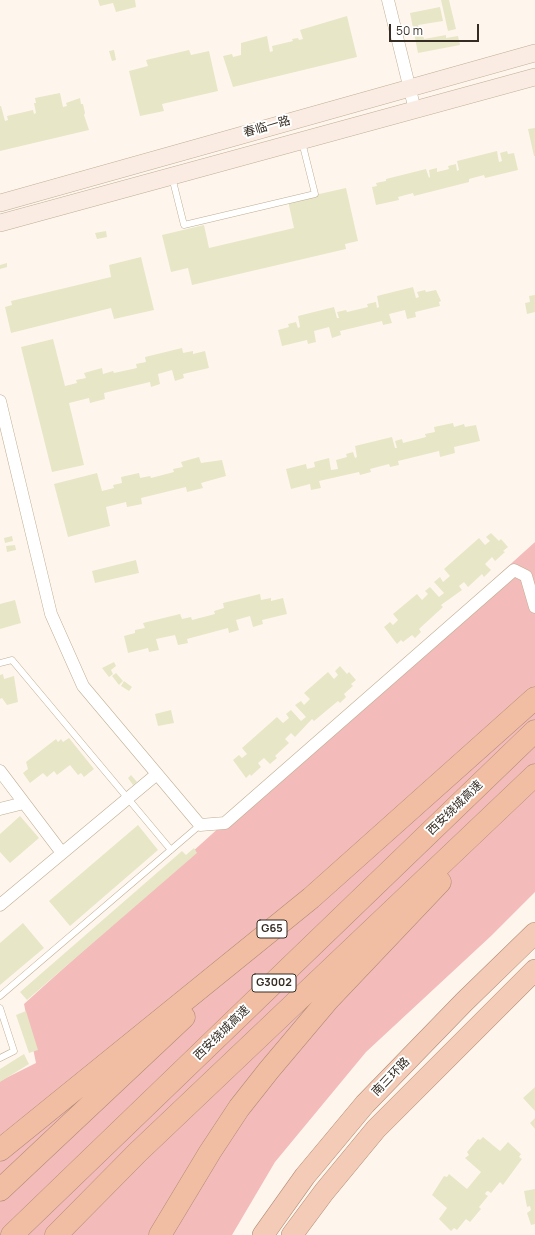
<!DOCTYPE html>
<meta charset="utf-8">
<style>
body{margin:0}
#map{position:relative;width:535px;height:1235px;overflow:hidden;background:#fef6ec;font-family:Manrope,sans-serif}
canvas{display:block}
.scale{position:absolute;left:389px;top:24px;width:90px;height:18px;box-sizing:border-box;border:2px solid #352d23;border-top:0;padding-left:5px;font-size:12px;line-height:14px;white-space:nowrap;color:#352d23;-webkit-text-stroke:3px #fff;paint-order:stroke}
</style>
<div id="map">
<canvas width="535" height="1235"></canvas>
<div class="scale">50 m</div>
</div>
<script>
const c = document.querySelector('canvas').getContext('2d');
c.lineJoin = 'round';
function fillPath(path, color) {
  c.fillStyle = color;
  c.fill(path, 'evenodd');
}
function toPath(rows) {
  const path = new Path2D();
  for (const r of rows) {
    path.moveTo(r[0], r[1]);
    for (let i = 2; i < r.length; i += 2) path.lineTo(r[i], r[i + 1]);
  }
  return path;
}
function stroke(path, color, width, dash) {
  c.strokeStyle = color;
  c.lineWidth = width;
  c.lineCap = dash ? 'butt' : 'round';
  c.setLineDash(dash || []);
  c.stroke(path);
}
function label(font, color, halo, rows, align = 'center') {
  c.font = font + ' Manrope,"Noto Sans SC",sans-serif';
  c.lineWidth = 4;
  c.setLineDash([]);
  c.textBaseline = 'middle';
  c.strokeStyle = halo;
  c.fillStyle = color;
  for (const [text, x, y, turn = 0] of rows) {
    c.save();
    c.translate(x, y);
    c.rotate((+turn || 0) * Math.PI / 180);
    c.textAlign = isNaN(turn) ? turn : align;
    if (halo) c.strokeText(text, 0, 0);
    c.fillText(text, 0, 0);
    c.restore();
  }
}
fillPath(toPath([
 [535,542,535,892,491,936,366,1052,275,1162,232,1235,0,1235,0,1081,36,1063,24,1004]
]), '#f3bbb9');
fillPath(toPath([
 [98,0,135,0,136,7,116,12,113,3,100,6],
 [441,0,449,0,456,29,448,31],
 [440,7,443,21,418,25,419,30,422,30,424,39,446,35,446,38,458,36,460,45,418,53,410,13],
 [347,16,357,57,233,87,223,56,232,54,233,57,241,55,241,43,267,36,270,52,273,51,272,46,293,41,292,39,298,38,299,40,303,39,300,30],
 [114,50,116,60,112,61,109,51],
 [189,50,191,55,209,51,218,91,162,104,164,111,140,116,129,71,148,66,146,60],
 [60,93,63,107,67,106,66,103,80,98,81,104,83,104,85,113,84,115,89,130,0,151,0,106,1,106,5,121,8,120,7,116,33,110,34,114,36,113,34,103,36,103,35,98],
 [535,128,535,156,534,156,528,129],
 [497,151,499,162,502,161,500,153,507,151,508,154,514,153,518,170,485,178,484,175,469,179,469,182,414,196,413,193,398,197,399,200,376,205,372,187,377,186,376,183,386,181,386,179,426,169,429,178,430,177,429,170,437,168,437,172,449,169,448,166,456,164,457,171,459,170,457,161],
 [346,188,358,241,345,244,346,249,192,285,188,268,171,272,162,235,204,225,209,248,294,228,288,201],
 [106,231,107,237,97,239,95,233],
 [141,257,154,310,114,319,111,308,11,333,5,307,12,305,11,301,111,277,109,265],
 [7,263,7,267,0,269,0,265],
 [413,287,416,298,419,297,417,292,425,290,426,292,436,290,441,301,439,302,440,306,415,312,416,317,407,319,405,310,389,314,392,323,383,325,382,321,340,331,341,335,332,338,329,327,314,331,316,342,308,344,307,340,282,346,278,330,289,327,288,324,296,322,298,328,300,327,298,316,334,307,337,318,339,318,337,312,346,310,347,312,368,307,367,304,376,302,377,308,379,307,377,296],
 [535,295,535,312,527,314,525,303,530,302,529,296],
 [53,339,65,386,77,383,76,380,86,378,84,373,102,368,103,374,113,371,114,373,137,368,136,364,146,362,145,357,182,348,183,353,193,351,193,354,205,351,209,368,183,374,184,378,175,381,172,370,158,374,160,384,151,387,150,382,104,393,105,399,90,403,89,398,69,403,84,465,52,472,21,347],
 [453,423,454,427,464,424,465,427,476,425,480,441,454,447,455,453,440,457,439,451,398,461,399,465,390,467,389,464,370,469,371,472,360,475,359,472,319,481,321,488,311,490,310,484,291,489,286,469,306,464,307,469,315,467,314,462,329,458,331,470,338,469,336,460,347,457,346,454,353,452,355,458,357,457,355,446,392,437,395,448,397,448,395,441,402,439,403,443,426,437,425,434,435,432,434,427],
 [199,457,201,463,222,460,226,476,201,483,203,488,187,492,186,487,141,498,142,504,127,507,126,502,106,507,110,526,68,537,54,484,97,473,102,491,114,488,113,485,122,483,121,477,139,473,140,478,150,476,151,478,174,472,173,469,183,467,181,462],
 [491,533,499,541,501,539,508,547,503,551,505,552,495,561,492,557,485,564,491,570,484,577,482,574,468,587,464,582,459,586,462,590,441,605,443,607,419,629,421,632,415,638,412,635,403,642,401,640,397,644,384,627,390,622,393,625,398,620,393,614,417,594,422,600,428,594,425,591,430,587,439,597,444,593,434,582,440,577,443,582,450,576,444,569,479,538,485,545,490,541,486,537],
 [12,536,13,541,5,543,4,538],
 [15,545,16,550,7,552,6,546],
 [136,560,139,573,95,583,92,571],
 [260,594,261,600,271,598,271,601,283,598,287,614,262,620,263,624,253,627,250,616,236,620,239,630,229,633,228,628,187,639,188,643,178,645,175,635,156,639,159,650,149,652,148,648,128,653,124,636,135,633,135,630,145,628,143,623,180,614,182,619,191,617,192,620,215,614,214,611,224,608,223,603],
 [15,600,21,623,0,629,0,604],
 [114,662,116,666,111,670,113,674,109,677,102,668],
 [340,666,347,674,349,672,356,680,351,684,353,686,344,694,346,697,340,703,338,701,314,721,312,719,295,737,291,733,285,739,289,743,275,756,277,758,270,764,264,758,258,763,261,767,251,776,250,774,246,778,233,760,239,755,242,758,247,754,242,748,277,717,283,723,289,718,286,714,291,710,301,721,306,717,295,705,301,701,304,705,310,699,304,693,328,672,334,679,338,675,335,671],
 [116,673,123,681,119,685,112,676],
 [3,674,4,679,14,676,18,702,7,705,2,698,0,699,0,675],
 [124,681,132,687,129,691,121,686],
 [171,710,174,723,158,726,155,714],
 [69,738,94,769,84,777,81,773,78,775,70,765,57,775,54,771,47,777,43,773,30,783,23,773,28,769,26,762,56,739,58,742,61,739,63,742],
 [131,775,137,782,133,785,128,778],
 [20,816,39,838,10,863,0,852,0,834],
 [138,825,158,850,70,926,49,901],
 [194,848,197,853,27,1000,20,992,182,851,186,855],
 [23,923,44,948,0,985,0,943],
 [26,1011,38,1050,29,1053,16,1015],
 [24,1054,29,1064,0,1082,0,1069],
 [535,1087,535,1111,523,1098],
 [535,1118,535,1129,530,1123],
 [483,1137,500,1151,508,1142,521,1154,519,1157,522,1159,503,1185,500,1182,491,1193,488,1191,486,1192,485,1194,488,1196,479,1207,481,1209,470,1222,466,1219,457,1230,454,1228,451,1231,439,1219,447,1208,432,1195,444,1176,447,1177,449,1174,467,1189,481,1172,465,1158,469,1155,467,1152,478,1139,480,1140],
 [535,1189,535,1224,531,1225,527,1213,531,1210,530,1206,527,1207,524,1191]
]), '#e7e6c7');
const service = toPath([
 [172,177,184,225,315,194,302,142],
 [0,663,12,660,171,850],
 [0,996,200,825],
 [0,1008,14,1051,0,1058]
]);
const minor = toPath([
 [388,0,415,110],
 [0,401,51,614,83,686,200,825,225,823,514,570,526,576,535,607],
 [0,771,62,853],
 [0,809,24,803],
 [0,905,157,774]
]);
const secondary = toPath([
 [0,203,535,53],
 [0,223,535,77]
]);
const trunk = toPath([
 [263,1235,305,1176,365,1104,464,1002,535,933],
 [292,1235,324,1192,376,1129,535,970]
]);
const motorway = toPath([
 [0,1150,311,898,535,698],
 [0,1190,184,1017],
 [12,1235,535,731],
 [56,1235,138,1152,535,775],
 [160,1235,210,1152,239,1108,269,1070,328,1000,440,882]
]);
stroke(service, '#bfad93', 7);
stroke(minor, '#bfad93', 13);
stroke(secondary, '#bfad93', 18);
stroke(trunk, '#b08b76', 22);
stroke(motorway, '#b08b76', 23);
stroke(service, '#fff', 6);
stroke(minor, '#fff', 12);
stroke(secondary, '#fbece3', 17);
stroke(trunk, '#f4cbb6', 21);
stroke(motorway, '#f2bea3', 22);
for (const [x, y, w] of [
 [272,929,30],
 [274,983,44]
]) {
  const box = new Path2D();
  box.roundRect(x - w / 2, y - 9, w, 18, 3);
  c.fillStyle = '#fff';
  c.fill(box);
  stroke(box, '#352d23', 1);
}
label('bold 11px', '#352d23', null, [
 ["G65",272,929],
 ["G3002",274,983]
]);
label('12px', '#352d23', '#fff', [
 ["春临一路",267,127,-16],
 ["西安绕城高速",455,808,-44],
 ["西安绕城高速",222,1033,-44],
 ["南三环路",391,1077,-46]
]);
</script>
